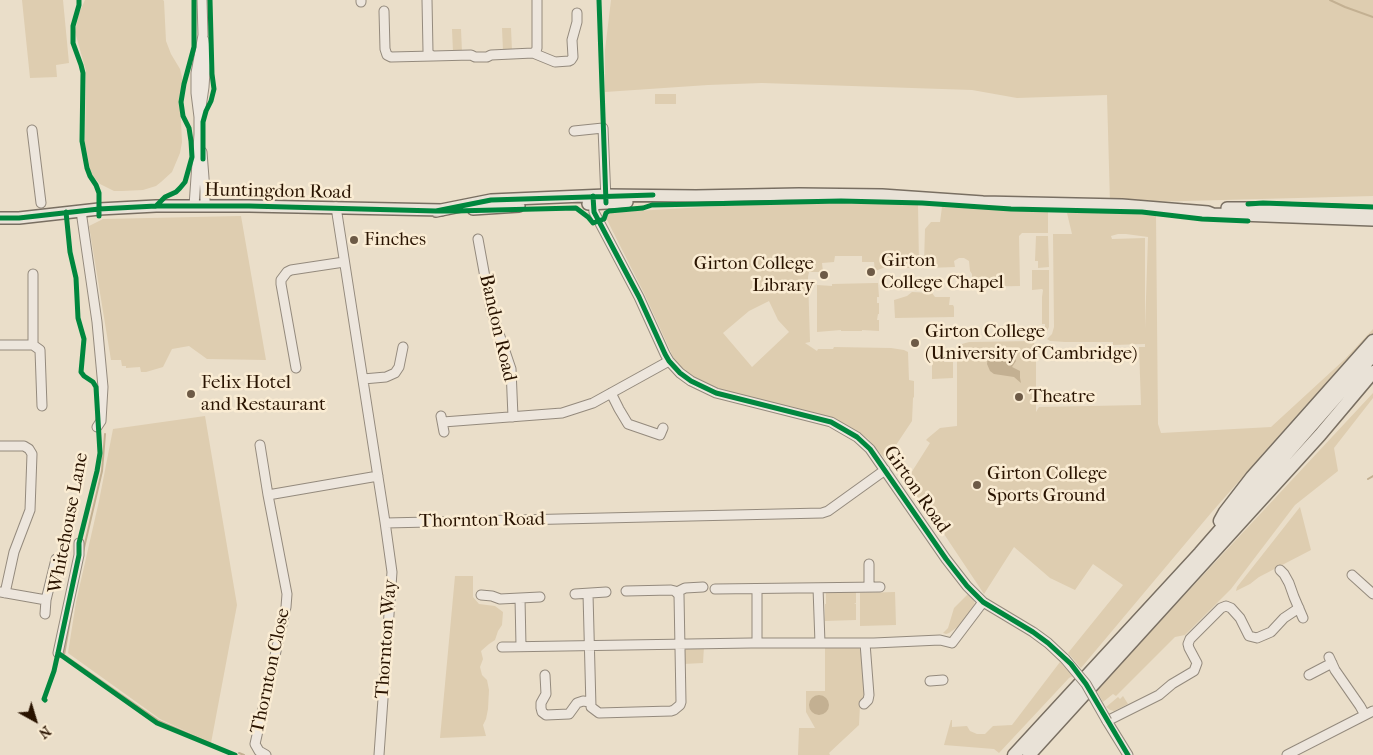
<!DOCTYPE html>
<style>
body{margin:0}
#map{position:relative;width:1373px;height:755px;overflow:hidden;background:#eadec9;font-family:"IM FELL French Canon",serif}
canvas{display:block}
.north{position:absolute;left:10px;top:695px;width:50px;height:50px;-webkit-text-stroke:4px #faecd3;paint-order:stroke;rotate:141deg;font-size:14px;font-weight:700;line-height:20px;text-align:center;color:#291300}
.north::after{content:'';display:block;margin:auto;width:18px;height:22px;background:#291300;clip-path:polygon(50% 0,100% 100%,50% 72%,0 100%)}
</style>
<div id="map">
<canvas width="1373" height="755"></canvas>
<div class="north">N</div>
</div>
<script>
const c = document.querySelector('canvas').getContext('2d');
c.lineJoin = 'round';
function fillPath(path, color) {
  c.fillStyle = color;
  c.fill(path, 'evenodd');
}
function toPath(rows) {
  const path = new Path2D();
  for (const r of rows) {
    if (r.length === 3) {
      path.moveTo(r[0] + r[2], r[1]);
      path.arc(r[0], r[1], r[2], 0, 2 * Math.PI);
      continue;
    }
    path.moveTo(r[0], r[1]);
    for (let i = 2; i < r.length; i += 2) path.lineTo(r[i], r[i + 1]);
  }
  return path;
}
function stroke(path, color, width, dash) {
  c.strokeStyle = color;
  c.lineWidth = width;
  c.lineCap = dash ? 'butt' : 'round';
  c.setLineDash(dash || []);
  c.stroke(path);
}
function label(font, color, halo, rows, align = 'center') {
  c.font = font + ' "IM FELL French Canon",serif';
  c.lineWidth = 5;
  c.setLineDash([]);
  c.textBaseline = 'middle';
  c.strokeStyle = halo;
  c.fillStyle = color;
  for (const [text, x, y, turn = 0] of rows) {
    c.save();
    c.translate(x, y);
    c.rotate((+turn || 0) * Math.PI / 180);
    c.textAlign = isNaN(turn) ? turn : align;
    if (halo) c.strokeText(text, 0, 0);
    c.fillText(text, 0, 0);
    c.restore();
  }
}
fillPath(toPath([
 [22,0,63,0,69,63,56,65,57,77,30,78],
 [85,0,163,0,164,1,166,41,171,54,180,69,182,77,183,84,180,101,182,142,180,153,172,172,161,182,156,186,143,190,122,191,114,191,100,184,91,174,85,143,86,71,75,32,79,13],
 [611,0,1373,0,1373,196,1110,203,1107,95,1017,98,972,90,762,83,708,85,605,92,605,50],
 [502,28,511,28,512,51,503,51],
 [452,29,461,29,462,52,453,52],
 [676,94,676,104,655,104,655,94],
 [776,203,918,204,919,264,916,266,915,268,883,268,875,271,874,262,862,262,862,256,835,256,834,262,822,263,823,272,809,272,808,277,810,342,805,343,817,351,818,349,833,349,834,347,891,348,904,350,908,352,909,380,914,381,914,397,913,398,912,421,886,460,868,439,853,429,822,415,719,389,699,381,683,370,674,359,645,295,606,218,608,215,611,213,635,211],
 [769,301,778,320,789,332,752,367,723,333,749,311],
 [942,207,1048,212,1048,233,1022,233,1019,236,1020,286,972,287,972,274,970,271,969,261,964,258,959,258,954,261,955,267,928,268,929,266,926,266,924,263,925,229,931,222,940,222],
 [1067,213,1118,213,1156,215,1158,424,1161,433,1271,427,1345,359,1373,329,1373,334,1305,406,1211,513,1081,668,1068,653,1123,585,1093,564,1075,590,1050,578,1014,547,984,594,942,531,906,481,930,443,926,440,928,438,940,428,957,426,957,349,962,344,969,342,1033,341,1036,347,1036,412,1039,407,1141,405,1139,347,1145,347,1145,344,1113,345,1113,342,1065,342,1050,341,1047,339,1052,334,1054,327,1053,234,1072,234],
 [1118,234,1126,234,1148,237,1145,329,1145,238,1112,239,1111,236],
 [241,216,266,360,207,359,189,346,172,349,163,367,146,372,141,372,140,367,126,368,126,366,122,366,121,360,111,360,89,226,103,219],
 [1036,236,1048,236,1049,267,1038,268,1038,261,1035,261],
 [1032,270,1049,270,1049,327,1046,333,1042,335,1033,335,1030,333,1029,330,1045,330,1045,324,1042,324,1042,297,1043,290,1042,289,1032,290],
 [875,283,878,283,879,297,877,297,877,303,879,303,879,314,878,314,877,320,879,320,879,331,862,330,862,331,841,331,841,330,817,332,817,285,832,286,832,284],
 [912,292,932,293,935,297,950,297,949,305,953,305,954,307,954,317,895,318,894,300,907,296],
 [943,355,944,362,953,362,953,378,932,379,932,356],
 [1373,393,1373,398,1334,448,1338,471,1295,505,1231,589,1185,635,1175,637,1116,696,1113,694,1103,702,1096,690],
 [205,416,237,605,211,743,160,719,68,653,76,602,99,501,113,429],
 [1300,507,1311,550,1259,577,1250,584,1236,591,1237,587],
 [455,576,473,576,473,597,479,604,495,606,503,612,502,625,498,631,495,640,489,644,481,651,483,659,480,667,482,675,487,680,489,690,488,709,486,719,483,725,486,736,440,738],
 [856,591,856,603,854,604,856,604,856,620,825,621,825,604,826,604,826,592],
 [895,592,896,625,860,626,860,593],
 [968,594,972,596,975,604,959,626,949,633,946,634,943,633,948,628,954,608],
 [688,646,704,646,703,663,683,664,683,651],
 [825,648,859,648,861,650,865,695,860,705,859,725,829,753,830,755,798,755,799,728,815,728,806,712,806,691,825,691],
 [1060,662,1073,676,1069,678,999,753,994,749,944,745,951,720,952,720,952,727,967,726,970,731,977,734,985,734,993,726,1012,725],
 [1123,696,1128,704,1114,711,1110,710,1106,707,1118,697,1120,699]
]), '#decdb0');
fillPath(toPath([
 [993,349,1001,349,1006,350,1012,353,1016,361,1012,367,1020,371,1020,378,1021,383,1014,377,994,374,990,371,987,364,988,355],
 [819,705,10]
]), '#c3b092');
stroke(toPath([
 [1330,0,1345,7,1373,17],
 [1368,479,1373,476],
 [83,552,102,471,105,434],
 [73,603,64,655,159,721,218,747],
 [239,753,244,755]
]), '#c3b092', 2);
const minor = toPath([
 [361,0,361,2],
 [427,0,428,51,429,54,433,56,471,55,475,57,487,57,491,55,533,53,536,51,537,48,537,0],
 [384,11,385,49,387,55,391,57,433,56],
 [533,53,555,62,569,61,571,60,573,57,572,40,577,22,577,13],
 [200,114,204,87,206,57,204,40],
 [32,130,41,203],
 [574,131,603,128,606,200],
 [202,152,205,191,205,206],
 [593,199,594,212,639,297,665,354,669,361,680,373,691,381,716,393,831,422,857,437,870,449,946,559,967,586,983,602,1033,632,1048,643,1065,659],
 [194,206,199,134,199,117,196,93,196,73,203,35,202,0],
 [336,207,385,522,392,572,379,755],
 [81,211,97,322,103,387,101,421,97,427],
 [478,239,491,310,511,369,513,417],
 [33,274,33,345],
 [0,345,33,345,40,350,42,406],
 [296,368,281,284,281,280,287,272,291,270,344,262],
 [363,379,386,377,395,373,399,367,403,347],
 [611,393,619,409,628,424,660,435,663,428],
 [441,416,444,432],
 [443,422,562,413,593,403,669,361],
 [260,445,268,495],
 [0,446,24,446,29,449,32,454,30,510,14,552,5,593],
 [386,523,822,513,828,511,885,470],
 [869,564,869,587],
 [1280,570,1284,574,1289,583,1294,597,1303,618],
 [1352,575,1373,594],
 [818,588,820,643],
 [715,589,880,587],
 [757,589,757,643],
 [0,592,46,600],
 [677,592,685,588,703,587],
 [575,594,606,592],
 [588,594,591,707,599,713,671,711,674,710,680,705,681,702,679,595,675,591,671,590,626,591],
 [481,595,492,596,500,599,540,597],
 [520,598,521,646],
 [45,614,46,600,56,559],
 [502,647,751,643,874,643,940,640,952,643,983,602],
 [58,653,79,555,79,543],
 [1329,657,1335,670,1360,706,1365,715],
 [545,675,546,694,541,703,541,708,542,712,546,715,569,714,577,703,583,701,590,702],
 [1309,675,1332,663],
 [930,681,943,680],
 [864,704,868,700,869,695,865,643],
 [266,755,259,751,255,744,286,607,287,594,268,495,378,476],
 [1128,755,1107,721,1159,695,1172,684,1194,671,1197,663,1189,648,1188,644,1190,639,1221,608,1226,606,1231,608,1240,618,1249,636,1257,638,1271,632,1284,618,1299,608],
 [1287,755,1373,711]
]);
const major = toPath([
 [588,204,627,202],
 [1227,208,1264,208,1373,212],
 [473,209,519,206],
 [436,211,491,200,606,195,696,196,799,194,882,195,983,202,1122,205,1208,212,1213,214,1373,220],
 [0,218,19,218,99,209,156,206,249,206,442,210]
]);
const highway = toPath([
 [1220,521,1225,512,1252,477,1373,341],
 [1014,755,1200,553,1373,355],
 [1029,755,1320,435,1373,372]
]);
stroke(minor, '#948a7d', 11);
stroke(major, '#796f62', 14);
stroke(highway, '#796f62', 15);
stroke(minor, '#ede6dd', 9);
stroke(major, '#e9e2d7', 11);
stroke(highway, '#e9e2d7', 12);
const minorBridge = toPath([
 [1065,659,1086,684,1107,721]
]);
stroke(minorBridge, '#948a7d', 11, []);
stroke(minorBridge, '#ede6dd', 9);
stroke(toPath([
 [79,0,79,5,73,26,73,43,81,65,83,73,82,141,87,168,90,176,96,185,99,193,99,216],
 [599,0,606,203],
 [203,159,203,122,206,111,211,101,214,89,212,74,210,0],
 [593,196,594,212,639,297,665,354,669,361,680,373,691,381,716,393,831,422,857,437,870,449,946,559,967,586,983,602,1033,632,1048,643,1071,664,1086,684,1128,755],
 [1248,204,1263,203,1373,207],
 [156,206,165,197,176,192,180,188,185,182,192,157,191,141,189,128,183,116,181,102,184,84,194,47,194,0],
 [436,211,455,211,576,208,588,217,593,223,604,219,606,213,609,211,643,208,652,205,841,201,922,203,1011,209,1142,212,1202,219,1248,221],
 [0,218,19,218,99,209,156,206,249,206,436,211,491,200,653,195],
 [58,653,157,723,235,755],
 [45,700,44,699,54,671,58,653,79,555,79,543,97,471,100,453,96,387,93,382,84,376,81,372,84,339,78,318,76,278,70,252,66,212]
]), '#00873e', 5);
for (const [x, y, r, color] of [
 [354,240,5,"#6d5a46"],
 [871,272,5,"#6d5a46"],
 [824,275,5,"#6d5a46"],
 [915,343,5,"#6d5a46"],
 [191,394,5,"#6d5a46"],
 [1019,397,5,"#6d5a46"],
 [977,485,5,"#6d5a46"]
]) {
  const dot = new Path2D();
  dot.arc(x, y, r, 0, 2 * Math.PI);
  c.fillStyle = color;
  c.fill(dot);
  stroke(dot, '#faecd3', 2);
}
label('19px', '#291300', '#faecd3', [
 ["Huntingdon Road",278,192,1],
 ["Bandon Road",497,328,77],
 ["Girton Road",916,490,55],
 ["Thornton Road",482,521,-1],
 ["Whitehouse Lane",69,523,-79],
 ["Thornton Way",387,639,-86],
 ["Thornton Close",271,671,-78]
]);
label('19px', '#291300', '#faecd3', [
 ["Finches",364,240],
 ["Girton",881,261],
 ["College Chapel",881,283],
 ["Girton College",814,264,"right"],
 ["Library",814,286,"right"],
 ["Girton College",925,332],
 ["(University of Cambridge)",925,354],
 ["Felix Hotel",201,383],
 ["and Restaurant",201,405],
 ["Theatre",1029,397],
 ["Girton College",987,474],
 ["Sports Ground",987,496]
], 'left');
</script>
